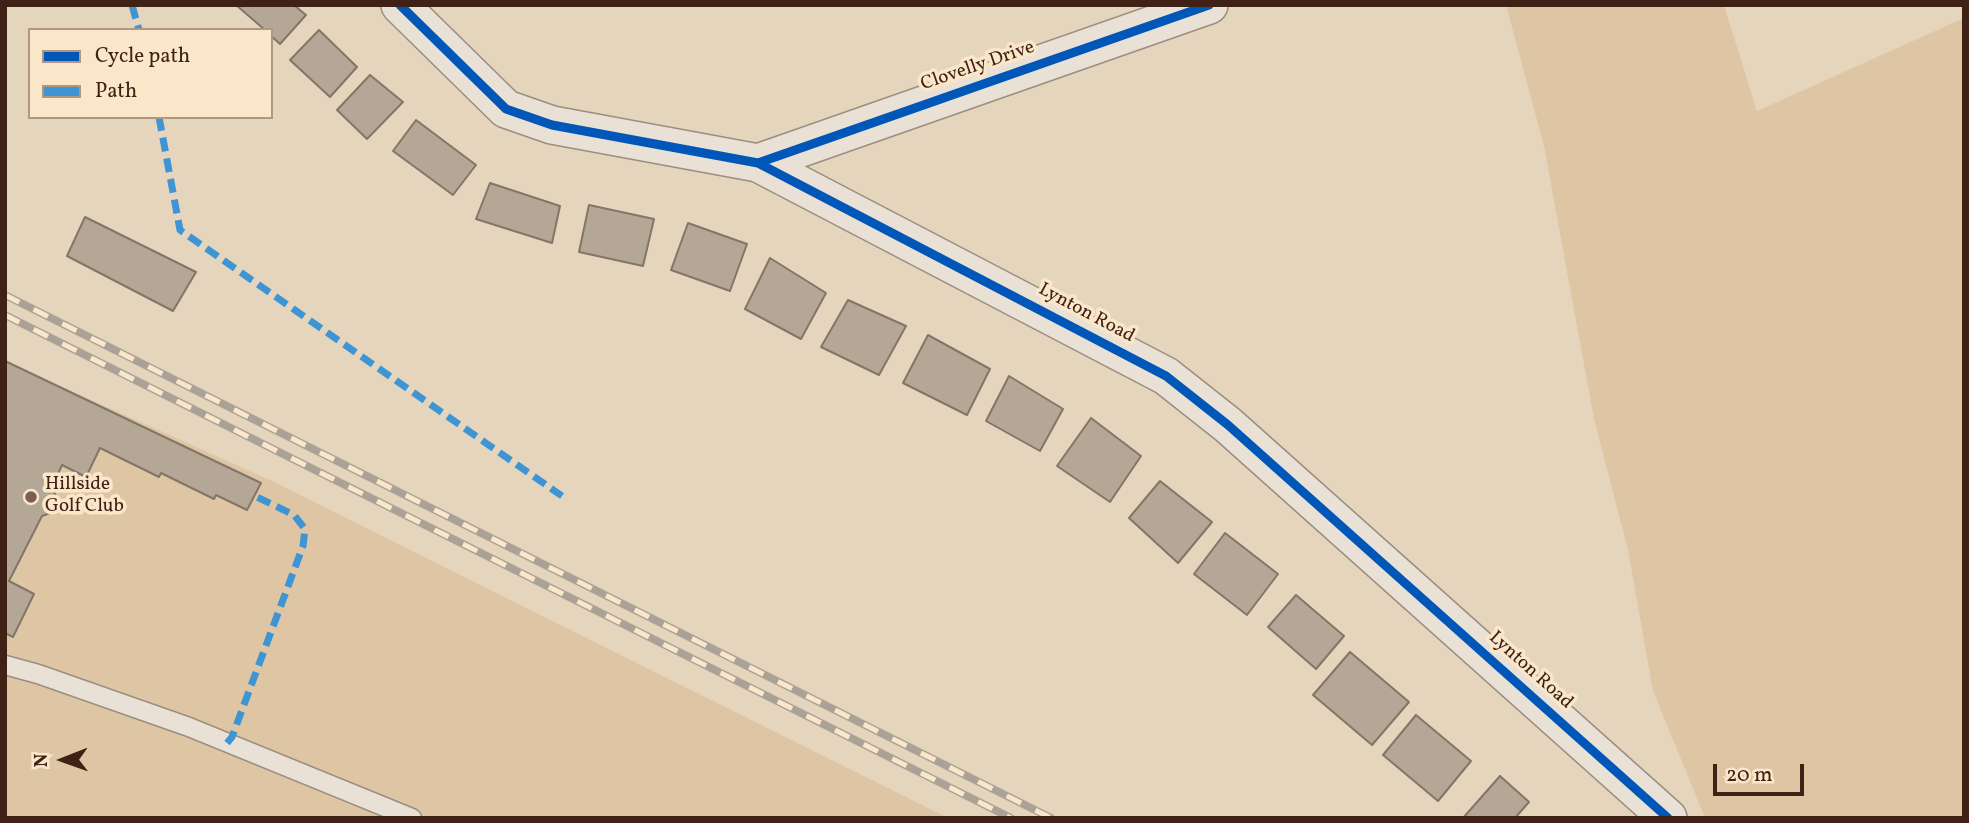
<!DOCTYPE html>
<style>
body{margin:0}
#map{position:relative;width:1969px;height:823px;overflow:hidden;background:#e6d5bd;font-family:Vollkorn,serif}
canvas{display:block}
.frame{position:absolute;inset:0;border:7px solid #3f2116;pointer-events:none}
.legend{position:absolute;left:28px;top:28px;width:245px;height:91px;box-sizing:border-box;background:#fae6c9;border:2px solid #af9781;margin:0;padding:9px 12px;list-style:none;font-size:21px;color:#3f2116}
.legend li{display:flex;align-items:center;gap:14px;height:35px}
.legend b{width:35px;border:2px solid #af9781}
.north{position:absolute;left:28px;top:725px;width:70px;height:70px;-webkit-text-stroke:5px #fae6c9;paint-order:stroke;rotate:269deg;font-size:19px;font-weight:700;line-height:28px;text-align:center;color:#3f2116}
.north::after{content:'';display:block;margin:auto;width:24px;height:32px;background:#3f2116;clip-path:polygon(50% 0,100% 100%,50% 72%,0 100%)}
.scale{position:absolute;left:1713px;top:764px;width:91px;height:32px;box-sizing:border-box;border:4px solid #3f2116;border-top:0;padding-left:9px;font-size:21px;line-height:24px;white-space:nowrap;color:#3f2116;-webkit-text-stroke:5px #fae6c9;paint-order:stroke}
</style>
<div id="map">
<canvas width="1969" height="823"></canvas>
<div class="frame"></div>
<ul class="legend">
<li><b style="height:9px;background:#0057b8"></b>Cycle path</li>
<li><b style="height:9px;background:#3f95d4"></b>Path</li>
</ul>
<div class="north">N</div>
<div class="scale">20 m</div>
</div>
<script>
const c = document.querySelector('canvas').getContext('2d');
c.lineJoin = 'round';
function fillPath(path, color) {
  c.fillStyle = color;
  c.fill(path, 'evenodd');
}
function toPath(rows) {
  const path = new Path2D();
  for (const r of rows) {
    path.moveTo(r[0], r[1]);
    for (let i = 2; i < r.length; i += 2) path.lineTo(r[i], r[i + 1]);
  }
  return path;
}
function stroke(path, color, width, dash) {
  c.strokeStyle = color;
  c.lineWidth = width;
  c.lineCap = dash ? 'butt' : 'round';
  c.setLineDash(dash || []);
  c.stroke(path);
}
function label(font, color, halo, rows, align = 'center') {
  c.font = font + ' Vollkorn,serif';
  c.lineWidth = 7;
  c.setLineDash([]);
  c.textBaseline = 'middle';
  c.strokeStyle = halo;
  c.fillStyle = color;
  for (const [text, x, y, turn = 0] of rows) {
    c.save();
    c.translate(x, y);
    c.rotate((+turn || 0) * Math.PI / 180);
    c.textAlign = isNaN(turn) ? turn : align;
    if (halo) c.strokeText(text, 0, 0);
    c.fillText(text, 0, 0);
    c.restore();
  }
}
fillPath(toPath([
 [1506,5,1724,5,1757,111,1964,18,1964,818,1705,818,1653,691,1628,550,1594,419,1544,146],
 [5,361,274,482,948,818,5,818]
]), '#dec6a5');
const building = toPath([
 [236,5,294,5,306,15,280,44,271,36,271,30,265,30,236,5],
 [319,30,357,67,330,97,290,60,319,30],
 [370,75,403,102,367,139,337,110,370,75],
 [416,120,476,165,453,195,393,151,416,120],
 [490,183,560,206,552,243,476,219,490,183],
 [589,205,654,219,643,266,579,252,589,205],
 [85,217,196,272,173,311,67,256,85,217],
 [688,223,747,244,730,291,671,270,688,223],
 [770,258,826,293,801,339,745,309,770,258],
 [848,300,906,326,879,375,821,347,848,300],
 [928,335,990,369,967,415,903,383,928,335],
 [5,361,261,483,247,510,216,495,214,499,161,473,159,477,100,448,86,477,62,465,54,483,58,485,54,492,58,501,53,512,42,516,9,581,34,594,13,637,5,633,5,361],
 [1009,376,1063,409,1040,451,986,421,1009,376],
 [1091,418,1141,456,1110,502,1057,466,1091,418],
 [1160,481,1212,522,1178,563,1129,518,1160,481],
 [1225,533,1278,574,1247,615,1194,574,1225,533],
 [1296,595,1344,636,1316,669,1268,627,1296,595],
 [1350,652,1409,702,1372,745,1313,695,1350,652],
 [1416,715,1471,761,1438,801,1383,755,1416,715],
 [1500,776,1529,802,1515,818,1463,818,1500,776]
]);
fillPath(building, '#b4a796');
stroke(building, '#837568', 2);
const lane = toPath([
 [5,665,38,674,189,727,412,818]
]);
const street = toPath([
 [400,5,506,109,552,125,758,163,1166,376,1228,425,1668,818],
 [758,163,1209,5]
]);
stroke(lane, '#9b8e7f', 21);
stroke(street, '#9b8e7f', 40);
stroke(lane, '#e9e1d5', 18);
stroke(street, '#e9e1d5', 37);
const rail = toPath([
 [5,295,1051,818],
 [5,315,1011,818]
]);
stroke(rail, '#aaa197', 8);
stroke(rail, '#fae6c9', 5, [16]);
stroke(toPath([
 [132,5,139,30],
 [159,117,180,230,562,496],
 [227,743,232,737,303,546,305,529,294,515,257,497]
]), '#3f95d4', 7, [14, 7]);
stroke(toPath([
 [400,5,506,109,552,125,758,163,1166,376,1228,425,1668,818],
 [758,163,1209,5]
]), '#0057b8', 9);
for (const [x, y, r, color] of [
 [31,497,7,"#796050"]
]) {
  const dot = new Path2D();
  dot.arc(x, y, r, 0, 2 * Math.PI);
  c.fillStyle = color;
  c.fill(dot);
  stroke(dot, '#fae6c9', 2.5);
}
label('19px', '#3f2116', '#fae6c9', [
 ["Clovelly Drive",978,67,-19],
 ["Lynton Road",1086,314,28],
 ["Lynton Road",1530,671,42]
]);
label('19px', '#3f2116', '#fae6c9', [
 ["Hillside",45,486],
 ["Golf Club",45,508]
], 'left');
</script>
